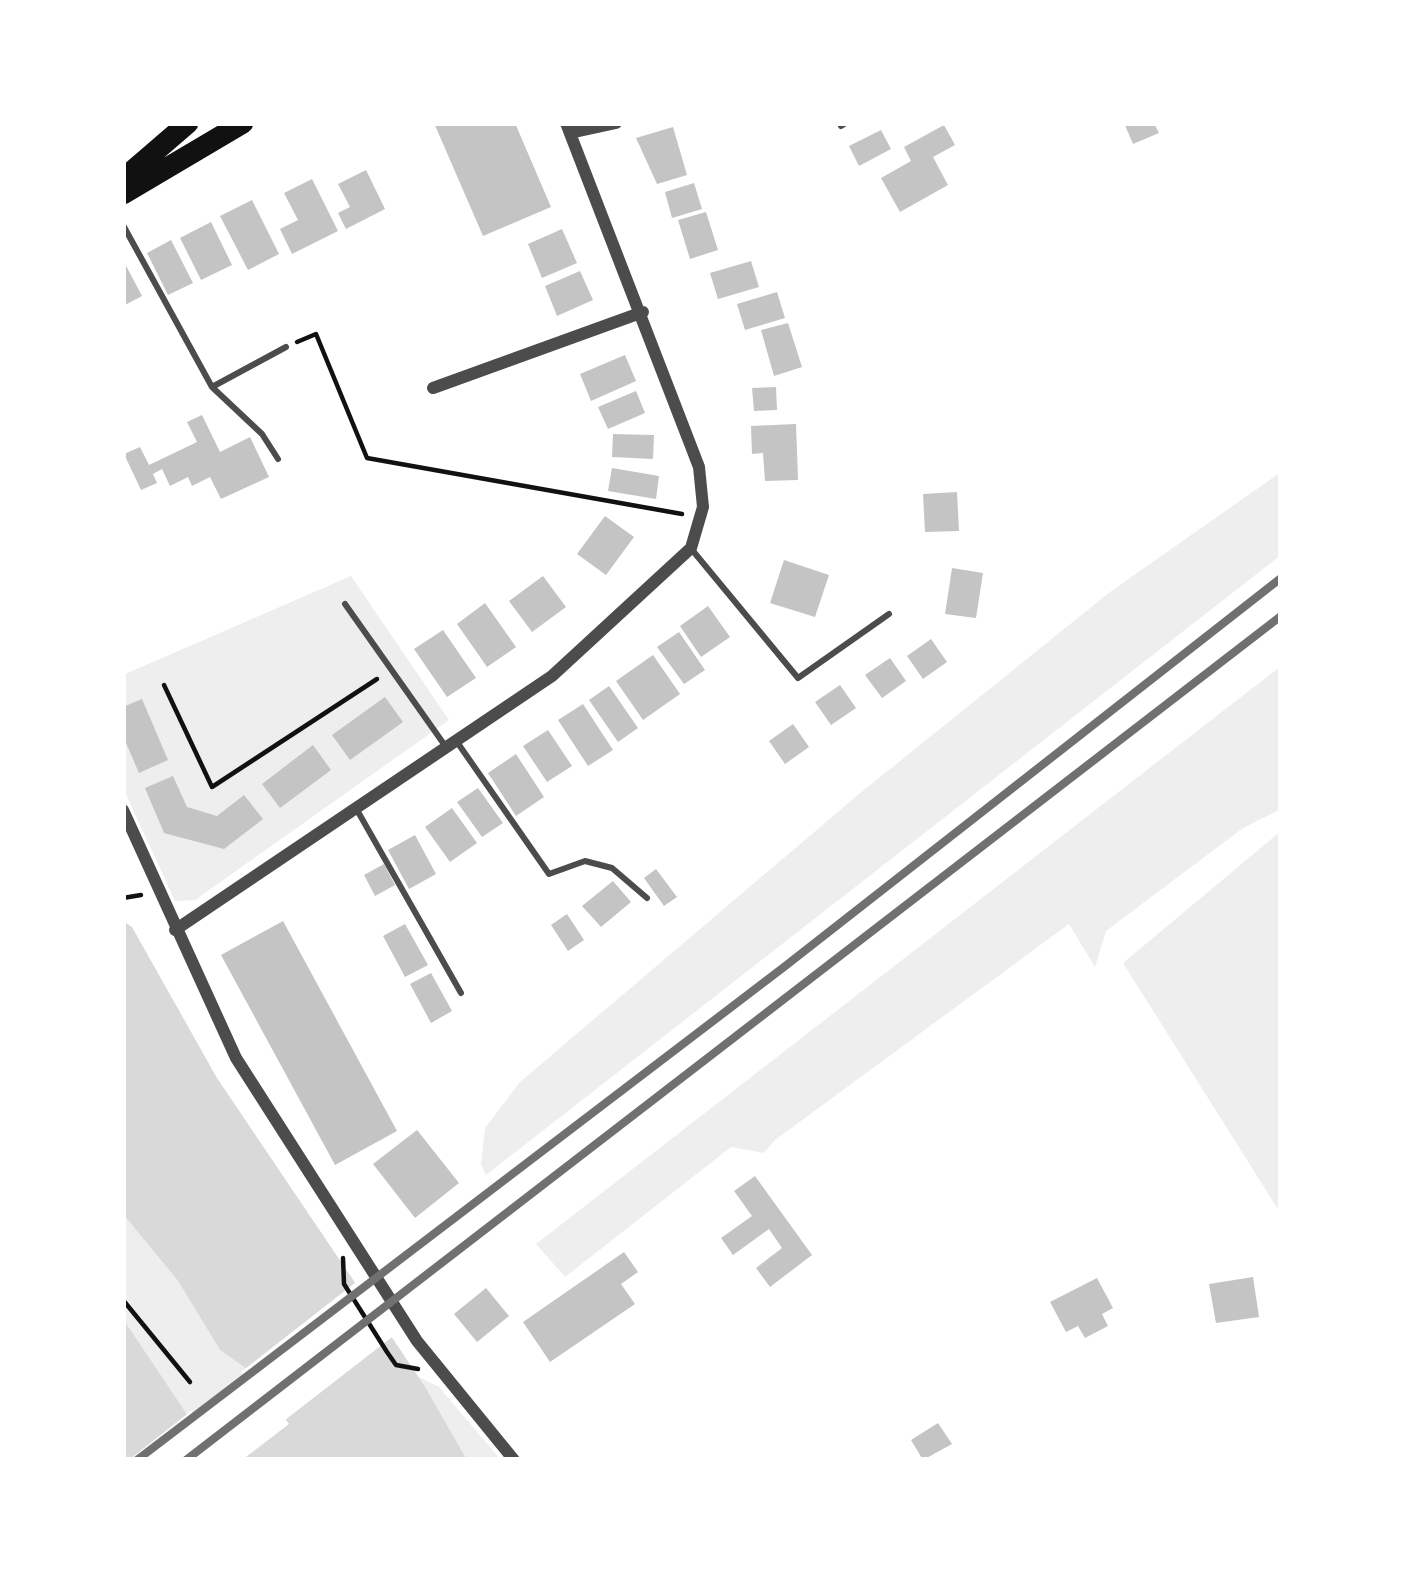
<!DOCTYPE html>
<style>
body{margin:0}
#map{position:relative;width:1404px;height:1583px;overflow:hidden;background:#fff;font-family:"Noto Sans",sans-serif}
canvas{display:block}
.frame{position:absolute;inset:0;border:126px solid #fff;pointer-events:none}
</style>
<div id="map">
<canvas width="1404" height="1583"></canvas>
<div class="frame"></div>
</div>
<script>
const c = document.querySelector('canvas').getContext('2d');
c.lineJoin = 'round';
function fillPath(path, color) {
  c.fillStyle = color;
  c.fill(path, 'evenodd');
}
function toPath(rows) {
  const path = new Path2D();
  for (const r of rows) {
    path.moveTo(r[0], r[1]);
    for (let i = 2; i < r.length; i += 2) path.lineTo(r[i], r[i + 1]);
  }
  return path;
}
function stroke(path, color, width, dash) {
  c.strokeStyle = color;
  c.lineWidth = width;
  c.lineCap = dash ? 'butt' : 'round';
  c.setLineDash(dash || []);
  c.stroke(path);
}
fillPath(toPath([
 [1281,472,1281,555,486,1175,481,1164,485,1128,520,1082,859,794,1110,592],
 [351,576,449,720,195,900,175,901,123,788,123,675],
 [1281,666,1281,809,1243,828,1106,931,1095,967,1069,924,775,1140,764,1153,731,1147,565,1277,536,1244],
 [1281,831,1281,1214,1123,963],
 [123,1214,178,1281,220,1350,251,1372,190,1419,123,1325],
 [419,1377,439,1387,501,1460,467,1460]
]), '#eee');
fillPath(toPath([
 [123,921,132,927,217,1078,424,1385,467,1460,242,1460,289,1424,251,1372,220,1350,178,1281,123,1214],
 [123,1319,190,1419,227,1460,123,1460]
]), '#d9d9d9');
fillPath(toPath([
 [360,1279,396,1334,236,1458,281,1423,241,1372],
 [191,1411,233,1460,129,1460]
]), '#fff');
fillPath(toPath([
 [434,123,515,123,551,207,483,236],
 [1124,123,1154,123,1159,133,1133,144],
 [944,125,955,145,933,157,948,185,900,212,881,178,911,161,904,147],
 [673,127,687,175,657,184,636,138],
 [881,130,891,149,859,166,849,146],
 [366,170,385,209,346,229,338,213,350,207,338,184],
 [312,179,338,231,292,254,280,229,298,220,284,193],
 [694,183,702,209,672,218,665,192],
 [252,200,279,254,248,270,220,216],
 [706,212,718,250,690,259,678,220],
 [211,222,232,265,201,280,180,238],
 [562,229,577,263,542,278,528,244],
 [171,240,193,283,168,295,147,253],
 [123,260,142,296,123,306],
 [751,261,759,287,718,299,710,273],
 [580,271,593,300,557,316,545,286],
 [777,292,785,318,745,330,737,304],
 [788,323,802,367,774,376,761,330],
 [625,355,636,381,591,401,580,374],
 [776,387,777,410,754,411,752,388],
 [636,391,645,413,608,429,598,407],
 [202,415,220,452,250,437,269,477,221,499,210,477,192,486,188,477,170,486,162,469,153,474,157,483,141,490,124,454,140,447,149,465,197,442,187,422],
 [796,424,798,480,765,481,763,453,752,454,751,426],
 [613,434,654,435,653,459,612,457],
 [612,468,659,476,656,499,608,491],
 [957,492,959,531,925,532,923,494],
 [605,516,634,537,606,575,577,554],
 [784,560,829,575,815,617,770,603],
 [952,568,983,573,976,618,945,614],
 [543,576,566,607,532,632,509,601],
 [485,603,516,647,487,667,457,624],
 [708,606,730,637,701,657,680,626],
 [443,630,476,678,447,697,414,649],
 [679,632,705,670,684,684,657,647],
 [931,639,947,662,923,679,907,656],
 [653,655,680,694,643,720,616,681],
 [890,658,906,681,882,698,865,675],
 [840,685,856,708,831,725,815,702],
 [609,686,638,728,618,742,589,700],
 [385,697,403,722,350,760,332,735],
 [142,699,168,760,139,773,123,736,123,707],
 [583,704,613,750,588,766,558,720],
 [793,724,809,747,785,764,769,741],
 [548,730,572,766,547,782,523,746],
 [313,745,331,770,280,808,262,784],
 [516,754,544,797,516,816,488,773],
 [173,776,187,807,217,816,244,795,263,819,224,849,164,833,145,788],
 [478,788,503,823,482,837,457,802],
 [452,808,477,843,450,862,425,827],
 [415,835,436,874,409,889,388,850],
 [384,864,395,885,375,896,364,875],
 [656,869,677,897,664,906,644,878],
 [613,881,631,902,601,927,582,906],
 [567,914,584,940,568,951,551,925],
 [283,921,397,1131,335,1165,221,955],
 [405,924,428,965,405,977,383,936],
 [431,973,452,1011,431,1023,410,984],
 [417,1130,459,1183,415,1218,373,1164],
 [755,1176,812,1255,770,1287,756,1268,782,1248,769,1229,733,1255,721,1238,752,1216,734,1191],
 [624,1252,638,1272,621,1284,635,1304,550,1362,523,1322],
 [1253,1277,1259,1317,1216,1323,1209,1284],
 [1097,1278,1113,1308,1102,1314,1108,1326,1085,1338,1078,1326,1066,1332,1050,1302],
 [486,1288,509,1316,477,1342,454,1314],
 [938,1423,952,1444,923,1460,911,1440]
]), '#c4c4c4');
stroke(toPath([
 [297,342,316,334,367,458,682,514],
 [164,685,212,787,377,679],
 [123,898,141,895],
 [343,1258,344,1284,387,1352,396,1365,418,1369],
 [123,1300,190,1382]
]), '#111', 4.5);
stroke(toPath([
 [841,126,846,123],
 [123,225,212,387,286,347],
 [212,387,262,434,278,459],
 [693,551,798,678,889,614],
 [345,604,446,747],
 [457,742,549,874,585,861,612,868,647,898],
 [357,810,461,993]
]), '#4c4c4c', 6);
stroke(toPath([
 [570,133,616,123],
 [433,388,643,312],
 [123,810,236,1058,417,1341,514,1460],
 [175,930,552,676,691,548,703,507,699,467,566,123]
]), '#4c4c4c', 12);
stroke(toPath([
 [123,179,188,123],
 [123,194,243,123]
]), '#111', 21);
stroke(toPath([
 [137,1460,784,967,1281,578],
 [186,1460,1281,616]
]), '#707070', 8);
</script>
